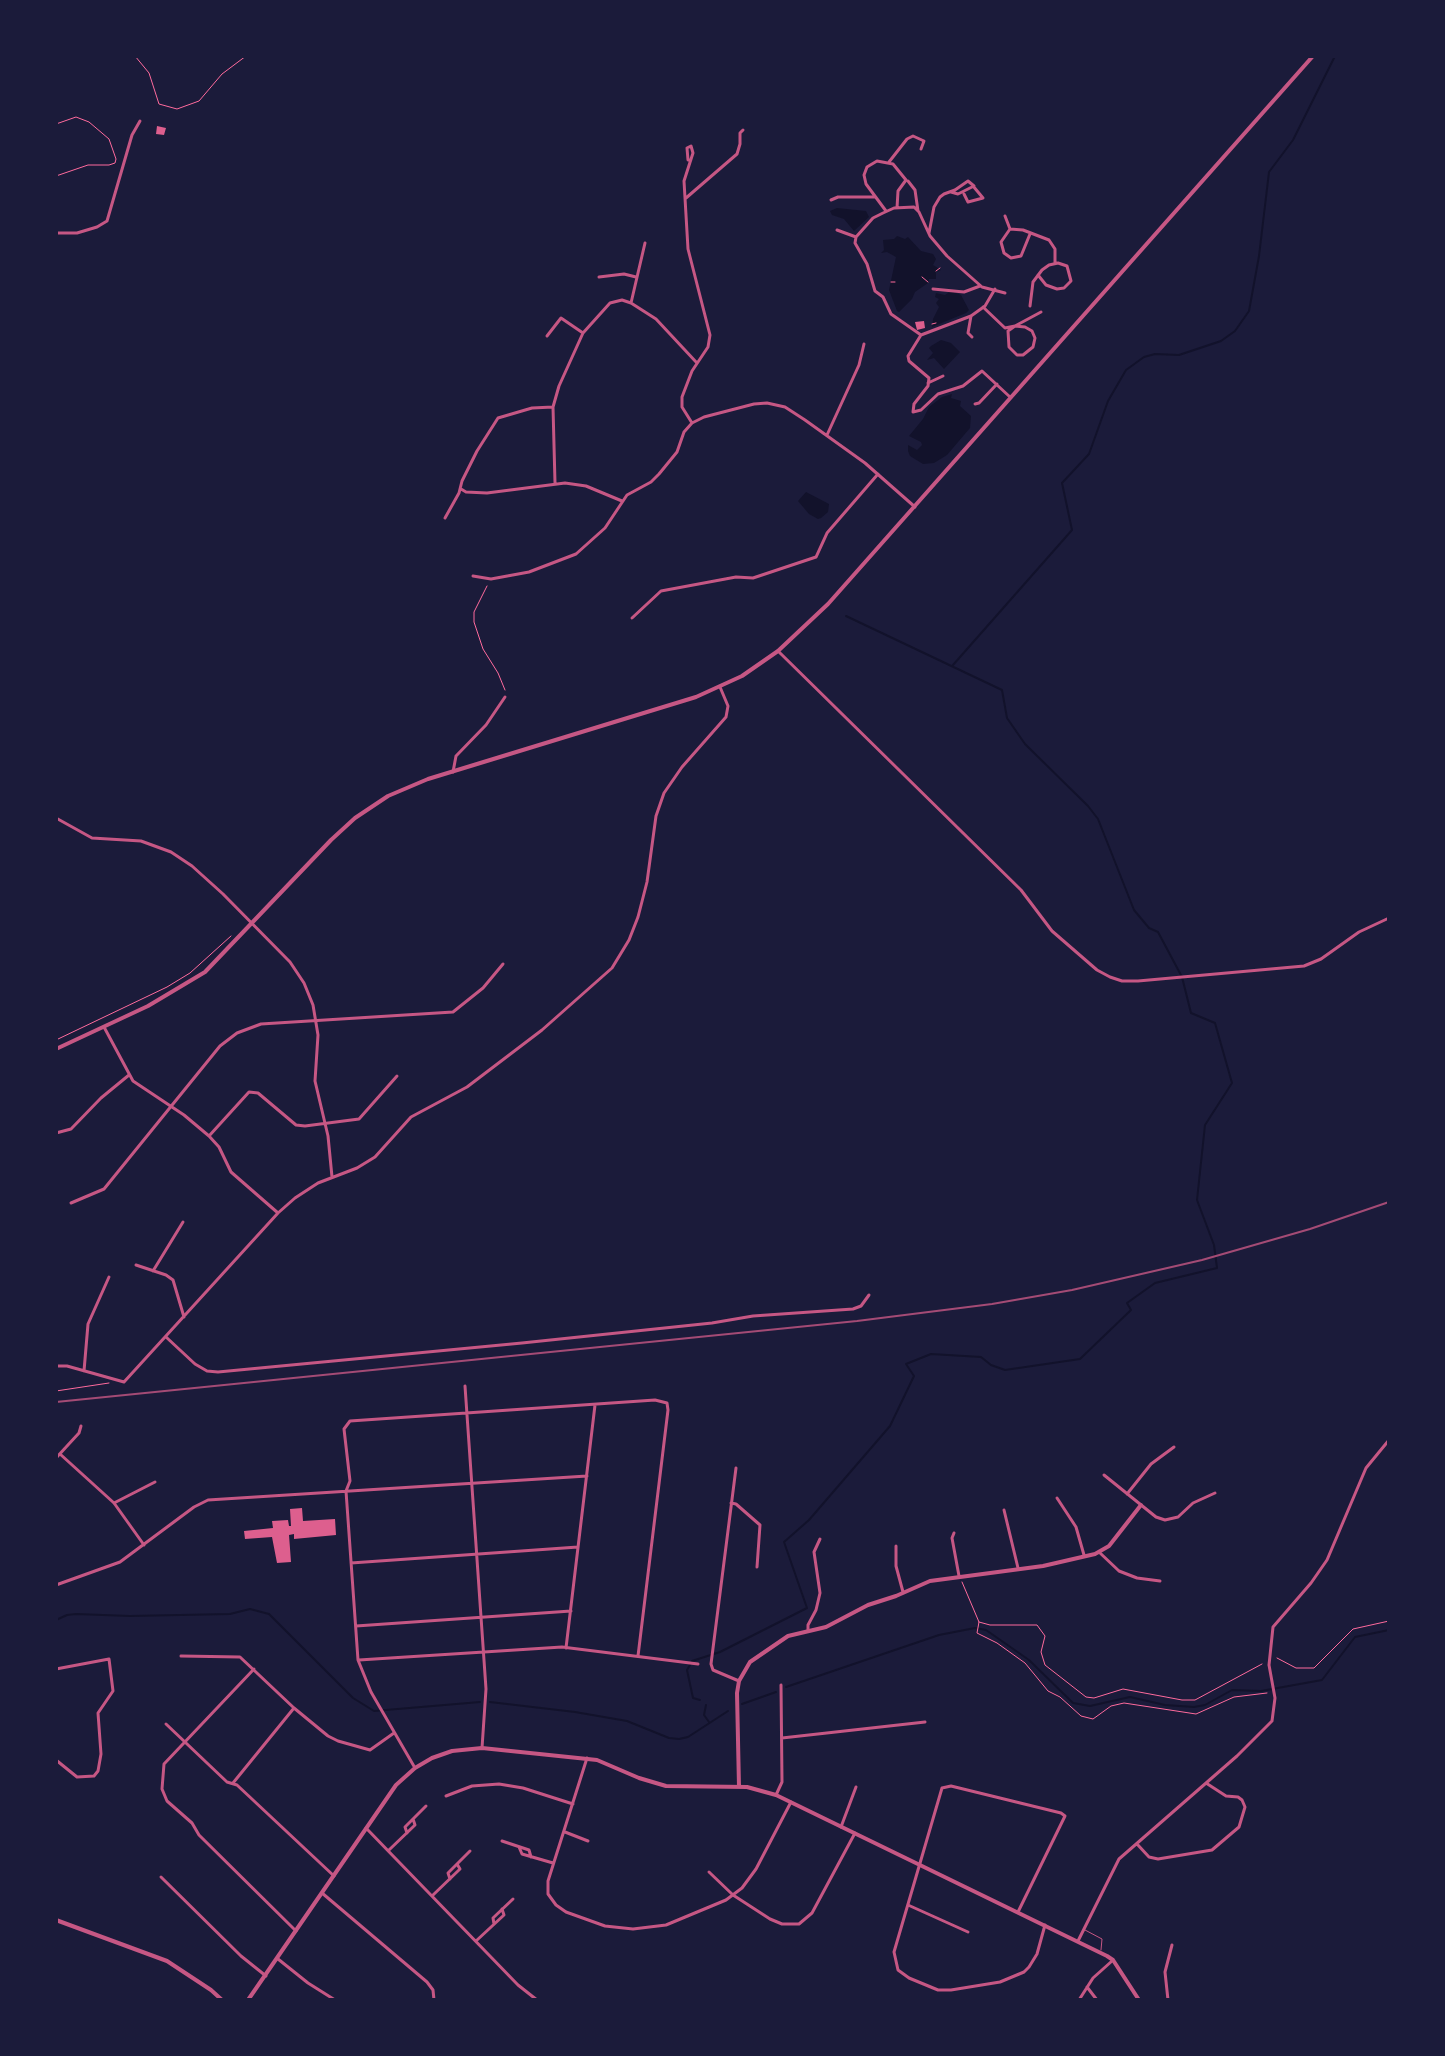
<!DOCTYPE html>
<style>
body{margin:0}
#map{position:relative;width:1445px;height:2056px;overflow:hidden;background:#1b1b3a;font-family:Helvetica,sans-serif}
canvas{display:block}
.frame{position:absolute;inset:0;border:58px solid #1b1b3a;pointer-events:none}
</style>
<div id="map">
<canvas width="1445" height="2056"></canvas>
<div class="frame"></div>
</div>
<script>
const c = document.querySelector('canvas').getContext('2d');
c.lineJoin = 'round';
function fillPath(path, color) {
  c.fillStyle = color;
  c.fill(path, 'evenodd');
}
function toPath(rows) {
  const path = new Path2D();
  for (const r of rows) {
    path.moveTo(r[0], r[1]);
    for (let i = 2; i < r.length; i += 2) path.lineTo(r[i], r[i + 1]);
  }
  return path;
}
function stroke(path, color, width, dash) {
  c.strokeStyle = color;
  c.lineWidth = width;
  c.lineCap = dash ? 'butt' : 'round';
  c.setLineDash(dash || []);
  c.stroke(path);
}
fillPath(toPath([
 [837,208,866,211,869,217,854,231,844,219,832,215,830,211],
 [897,236,905,239,908,237,921,251,933,254,936,259,933,265,941,270,936,272,936,279,929,279,928,283,915,292,912,299,899,312,897,311,889,290,896,257,887,252,881,253,884,250,883,240,894,239],
 [951,291,961,295,969,310,966,313,932,327,933,319,939,307,936,303,939,299,935,297,936,293,945,295],
 [941,340,951,343,960,352,944,369,934,358,927,360,933,353,929,348,931,346],
 [952,394,951,398,961,401,960,406,971,416,970,428,947,455,934,463,923,464,910,456,908,451,908,445,917,450,922,445,921,442,909,436,923,419,929,407,942,397],
 [806,492,829,504,828,512,821,518,818,519,809,514,798,501]
]), '#12122b');
stroke(toPath([
 [953,665,1072,530,1062,483,1089,454,1108,401,1126,370,1144,357,1155,354,1179,355,1221,341,1235,331,1249,311,1259,256,1269,172,1293,140,1335,56],
 [56,1620,67,1615,76,1614,130,1616,230,1614,250,1609,269,1614,353,1698,374,1711,480,1702],
 [692,1661,720,1652,807,1608,784,1542,809,1520,890,1426,914,1376,906,1364,931,1354,981,1357,991,1365,1005,1370,1080,1359,1131,1310,1127,1303,1155,1283,1217,1268,1214,1245,1197,1200,1205,1125,1232,1083,1215,1023,1191,1013,1182,977,1158,932,1149,928,1134,910,1098,819,1088,806,1025,744,1007,718,1002,690,846,616],
 [690,1665,687,1670,693,1698,700,1700],
 [786,1687,939,1635,975,1628,986,1630,1029,1660,1073,1703,1090,1706,1130,1697,1165,1705,1194,1707,1205,1705,1232,1690,1261,1691,1322,1680,1355,1637,1389,1630],
 [490,1702,575,1712,627,1721,669,1738,679,1739,688,1737,728,1711],
 [742,1704,776,1692],
 [706,1705,704,1715,709,1722]
]), '#12122b', 2);
fillPath(toPath([
 [157,126,166,128,164,135,156,134],
 [924,321,925,328,917,330,915,322],
 [302,1508,303,1521,335,1519,336,1535,294,1539,294,1534,289,1535,291,1562,277,1563,272,1537,245,1539,244,1531,273,1528,272,1521,288,1520,289,1526,291,1526,290,1509]
]), '#dd5f8e');
stroke(toPath([
 [135,56,149,73,159,104,177,109,199,101,222,74,246,56],
 [56,124,76,117,89,122,109,139,116,159,115,163,109,165,88,165,56,176],
 [936,271,940,268],
 [922,277,928,282],
 [891,282,895,282],
 [932,324,936,323],
 [487,586,474,612,474,622,483,649,498,673,505,690],
 [56,1040,167,987,190,973,231,936],
 [56,1391,109,1383],
 [962,1582,979,1622,977,1633,997,1643,1025,1663,1048,1691,1060,1697,1081,1716,1093,1719,1111,1706,1124,1703,1196,1714,1234,1697,1267,1693],
 [979,1622,990,1625,1037,1625,1045,1636,1041,1652,1045,1665,1086,1697,1094,1698,1123,1689,1182,1700,1195,1700,1262,1664],
 [1277,1658,1296,1668,1314,1668,1353,1629,1389,1621]
]), '#ff6b9d', 1);
stroke(toPath([
 [1085,1930,1102,1939,1101,1950]
]), '#c65784', 1);
stroke(toPath([
 [688,160,687,148,691,146,693,153,684,181,688,249,710,335,708,347,692,371,682,397,682,407,692,423],
 [889,162,907,139,913,136,924,141,921,149],
 [908,181,915,190,918,211],
 [964,194,968,202,983,198,973,186],
 [686,198,737,154,740,144,740,133,743,130],
 [831,200,838,197,874,197],
 [886,211,866,184,864,175,867,167,877,161,893,164,906,180,898,191,897,208],
 [1005,216,1010,229],
 [837,230,856,237],
 [56,233,77,233,97,227,107,221,132,135,140,121],
 [929,233,934,207,940,197,944,194,955,190,968,181,974,186,958,194,951,192],
 [1030,234,1021,256,1011,258,1004,253,1001,242,1010,229,1023,230,1049,240,1055,249,1055,263],
 [599,277,624,274,636,277],
 [933,289,964,292,980,286],
 [1005,293,982,287,947,256,930,236,919,212,914,207,894,208,883,213,873,218,856,237,855,243,867,264,875,291,883,297,891,314,921,335,908,356,909,361,929,378,928,386,914,404,913,412,921,410,938,394,963,386,982,371,1010,397],
 [631,303,645,243],
 [1030,306,1033,282,1042,270,1049,265,1058,263,1067,266,1071,281,1064,288,1057,289,1046,285,1038,275],
 [983,307,1005,328,1015,326,1025,327,1032,331,1035,338,1033,347,1023,355,1017,355,1009,347,1008,331,1015,326,1041,312],
 [971,316,968,333,972,337],
 [921,335,971,316,985,306,995,289],
 [547,336,561,318,583,333],
 [928,383,943,376],
 [975,404,979,403,997,384],
 [827,435,859,365,864,344],
 [555,483,553,407,559,386,583,333,610,303,622,300,631,303,656,319,697,363],
 [461,489,466,492,487,493,565,483,586,486,622,501],
 [445,518,459,493,462,481,477,451,498,418,532,408,553,407],
 [473,576,491,579,529,572,576,554,605,528,627,495,651,482,659,474,677,452,684,432,692,423,704,417,754,404,767,403,785,407,805,420,865,463,915,507],
 [632,618,661,591,736,577,753,578,816,557,827,533,878,474],
 [778,651,1021,890,1052,931,1097,970,1110,977,1122,981,1138,981,1304,966,1321,959,1359,932,1389,918],
 [453,772,456,756,486,725,505,697],
 [56,818,92,838,141,841,171,852,192,866,223,894,290,962,304,983,313,1005,318,1035,315,1081,328,1136,332,1177],
 [104,1027,133,1081,184,1115,209,1136,219,1147,231,1172,278,1213],
 [56,1133,71,1129,101,1098,129,1075],
 [209,1136,249,1092,258,1093,296,1125,305,1126,359,1119,397,1076],
 [71,1203,104,1189,220,1046,237,1033,261,1024,453,1012,483,988,503,964],
 [136,1265,166,1275,173,1280,184,1317],
 [153,1271,183,1222],
 [166,1337,195,1364,207,1371,218,1372,522,1343,712,1323,753,1316,853,1309,861,1306,869,1295],
 [56,1366,67,1366,124,1382,278,1213,295,1198,318,1183,357,1168,375,1157,411,1117,467,1087,542,1030,612,968,629,940,638,917,647,882,656,816,664,793,682,767,726,717,728,706,720,687],
 [84,1371,88,1324,109,1277],
 [465,1386,486,1689,482,1748],
 [60,1454,114,1503,144,1545],
 [56,1458,79,1433,81,1426],
 [736,1468,711,1664,713,1670,739,1681],
 [1104,1475,1156,1517,1165,1520,1178,1517,1193,1503,1215,1493],
 [1127,1494,1151,1464,1174,1447],
 [1057,1498,1076,1527,1084,1555],
 [114,1503,155,1482],
 [731,1503,736,1504,760,1525,757,1567],
 [1004,1510,1018,1568],
 [954,1533,952,1538,959,1576],
 [896,1546,896,1566,903,1592],
 [1099,1552,1119,1571,1137,1578,1160,1581],
 [351,1563,578,1547],
 [56,1585,120,1562,194,1507,208,1500,587,1476],
 [356,1626,571,1611],
 [808,1631,808,1625,816,1610,820,1593,814,1552,820,1539],
 [566,1648,595,1405],
 [181,1656,240,1657,294,1708,328,1736,338,1741,370,1750,394,1733],
 [359,1660,562,1647,698,1664],
 [56,1669,109,1659,113,1691,98,1713,101,1754,98,1771,94,1776,77,1777,56,1760],
 [254,1669,164,1764,162,1789,167,1801,192,1823,199,1835,296,1931],
 [166,1724,227,1782,237,1785,334,1876],
 [782,1738,925,1722],
 [587,1758,548,1881,548,1894,556,1905,566,1912,605,1926,633,1929,666,1925,726,1900,742,1888,756,1869,791,1802],
 [415,1768,371,1692,358,1660,346,1491,350,1481,344,1429,350,1421,655,1400,667,1403,668,1410,638,1656],
 [233,1783,294,1708],
 [776,1795,782,1782,781,1685],
 [446,1796,472,1786,499,1784,523,1788,573,1804],
 [841,1827,856,1787],
 [366,1828,518,1985,537,2000],
 [565,1832,588,1841],
 [407,1833,405,1827,426,1806],
 [502,1841,529,1850,531,1857],
 [1137,1844,1149,1857,1158,1859,1212,1850,1239,1827,1245,1807,1242,1800,1238,1797,1226,1796,1206,1783],
 [519,1847,522,1854,553,1863],
 [389,1850,415,1825,413,1819],
 [56,1854,56,1862],
 [709,1872,733,1895,770,1919,782,1924,799,1924,812,1913,855,1833],
 [161,1877,241,1956,266,1976],
 [450,1879,448,1873,470,1851],
 [322,1893,427,1982,433,1990,434,2000],
 [432,1896,460,1869,457,1864],
 [908,1905,968,1932],
 [1018,1912,1065,1816,1061,1813,951,1786,942,1788,894,1952,898,1970,909,1978,938,1990,951,1990,1000,1982,1024,1972,1029,1967,1037,1954,1045,1925],
 [494,1924,493,1918,513,1899],
 [476,1941,504,1915,502,1909],
 [1078,1941,1119,1859,1237,1756,1272,1721,1275,1698,1269,1665,1273,1627,1311,1583,1327,1560,1366,1468,1389,1440],
 [278,1959,308,1983,335,2000],
 [1087,1987,1097,2000],
 [1079,2000,1093,1978,1112,1961],
 [1168,2000,1165,1972,1172,1945]
]), '#c65784', 3);
stroke(toPath([
 [56,1049,148,1006,205,972,331,840,355,818,388,796,428,779,696,697,742,676,778,651,828,604,1313,56],
 [739,1787,737,1693,739,1681,750,1662,788,1636,826,1627,868,1605,896,1596,930,1581,1043,1566,1095,1554,1109,1546,1141,1505],
 [56,1920,167,1961,211,1990,222,2000],
 [248,2000,396,1785,415,1768,432,1758,452,1751,482,1748,597,1760,639,1778,666,1786,747,1787,776,1795,1107,1956,1113,1960,1139,2000]
]), '#c65784', 4);
stroke(toPath([
 [56,1402,857,1321,992,1304,1072,1290,1202,1260,1310,1229,1389,1202]
]), '#a44b75', 2);
</script>
